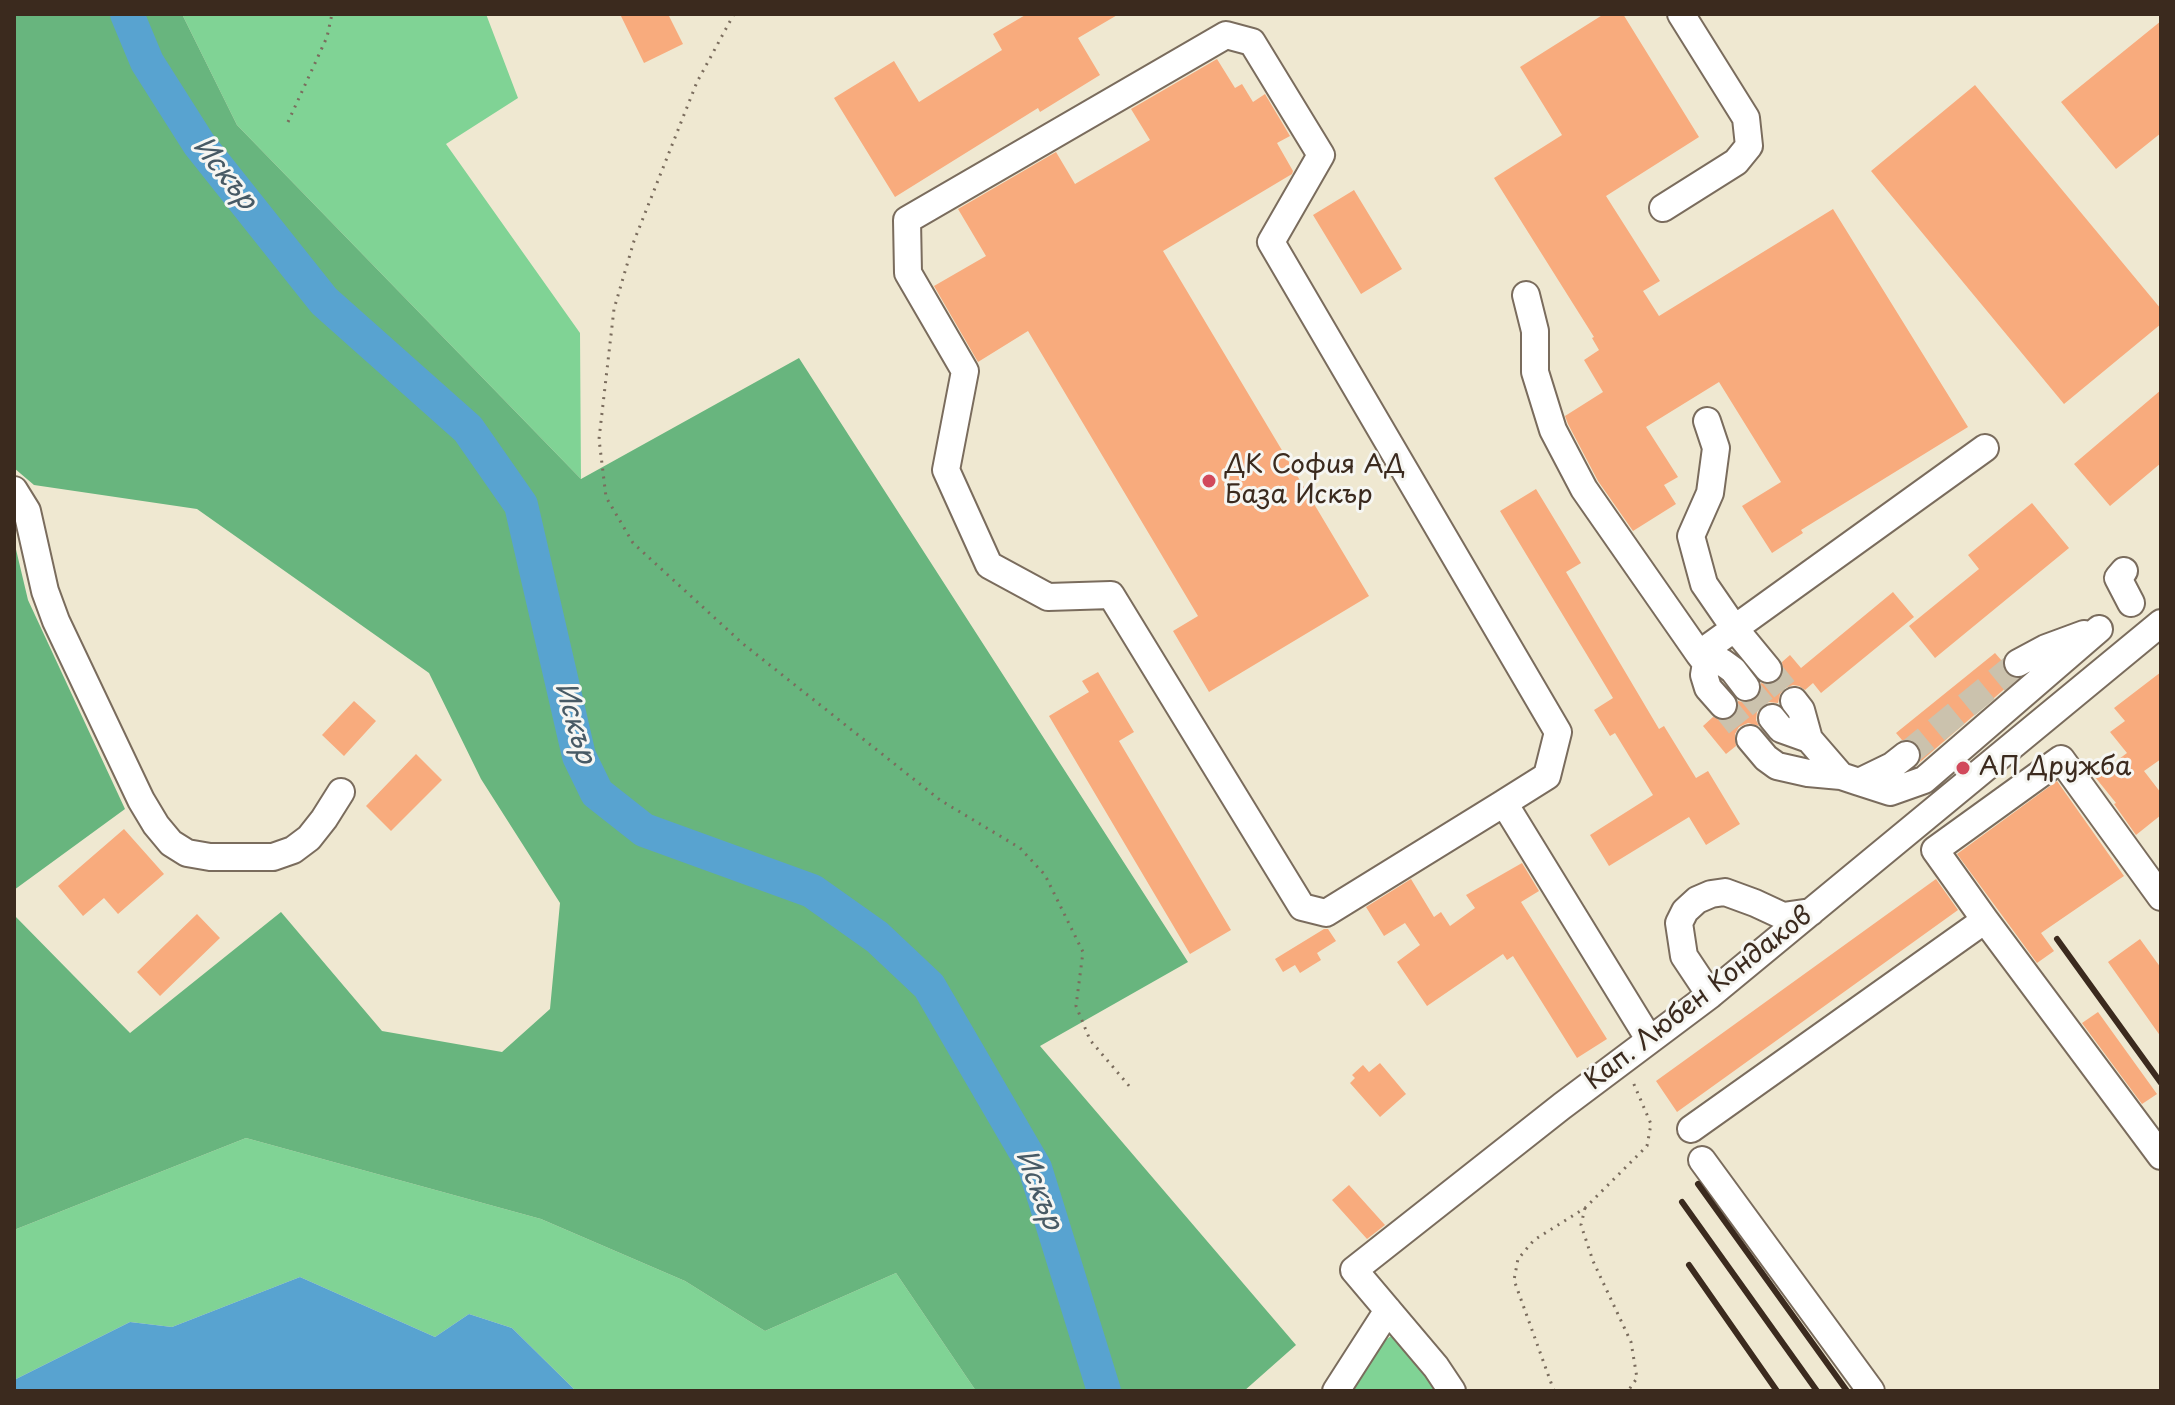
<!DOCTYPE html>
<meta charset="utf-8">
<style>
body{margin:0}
#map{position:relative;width:2175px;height:1405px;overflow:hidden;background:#efe8d1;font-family:"Playpen Sans",sans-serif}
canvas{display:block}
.frame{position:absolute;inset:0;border:16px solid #3b2a1e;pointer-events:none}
</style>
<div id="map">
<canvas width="2175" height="1405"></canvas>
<div class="frame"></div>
</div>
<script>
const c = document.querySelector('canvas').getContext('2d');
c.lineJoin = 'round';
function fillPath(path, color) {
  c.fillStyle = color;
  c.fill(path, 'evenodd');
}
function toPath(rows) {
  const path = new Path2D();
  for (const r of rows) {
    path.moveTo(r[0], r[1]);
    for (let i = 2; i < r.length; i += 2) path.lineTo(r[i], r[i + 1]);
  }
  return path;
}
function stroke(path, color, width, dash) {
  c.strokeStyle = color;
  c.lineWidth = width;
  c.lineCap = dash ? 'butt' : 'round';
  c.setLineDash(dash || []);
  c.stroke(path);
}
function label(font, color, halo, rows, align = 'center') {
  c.font = font + ' "Playpen Sans",sans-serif';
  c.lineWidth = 6;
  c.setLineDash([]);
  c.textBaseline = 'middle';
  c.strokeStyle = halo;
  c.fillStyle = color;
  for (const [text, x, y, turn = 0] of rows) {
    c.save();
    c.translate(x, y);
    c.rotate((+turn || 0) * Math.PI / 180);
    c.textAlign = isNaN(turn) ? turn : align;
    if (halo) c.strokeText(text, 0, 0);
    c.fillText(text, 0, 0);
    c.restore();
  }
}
fillPath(toPath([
 [182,14,486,14,518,98,446,144,580,333,581,479,237,125],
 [246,1138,541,1219,685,1281,765,1331,896,1273,976,1391,576,1391,512,1328,469,1314,435,1337,300,1277,172,1327,130,1322,14,1380,14,1230],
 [1391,1336,1406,1343,1444,1391,1348,1391,1381,1343]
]), '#80d395');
fillPath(toPath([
 [14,14,182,14,237,125,581,479,799,358,1188,962,1040,1046,1296,1345,1244,1391,976,1391,896,1273,765,1331,685,1281,541,1219,246,1138,14,1230,14,915,130,1033,281,912,382,1031,502,1052,550,1009,560,903,481,779,429,673,197,509,34,485,14,468],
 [14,541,28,600,125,809,14,890]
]), '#68b57e');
fillPath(toPath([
 [300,1277,435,1337,469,1314,512,1328,576,1391,14,1391,14,1380,130,1322,172,1327]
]), '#58a3d0');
stroke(toPath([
 [127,14,147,62,199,144,324,301,468,429,521,505,579,756,597,793,644,830,812,891,877,937,929,986,1035,1168,1104,1391]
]), '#58a3d0', 34);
fillPath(toPath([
 [620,14,668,14,683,44,644,63],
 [1027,14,1119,14,1078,38,1100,75,1040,112,1038,108,895,197,834,98,894,61,919,102,1002,50,993,34],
 [1604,14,1623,14,1699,137,1606,196,1660,281,1643,291,1659,316,1833,209,1968,427,1801,530,1803,533,1772,553,1742,506,1781,482,1719,382,1646,427,1678,477,1664,485,1676,504,1633,531,1598,481,1568,424,1565,416,1603,392,1584,360,1599,350,1592,338,1594,337,1494,178,1562,135,1520,67],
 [2161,21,2161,133,2116,169,2061,102],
 [1217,59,1235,88,1242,84,1253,102,1265,94,1290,136,1277,143,1293,171,1292,174,1163,251,1369,596,1209,692,1173,631,1198,616,1028,331,978,362,934,286,986,256,958,209,1056,152,1075,184,1150,140,1131,109],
 [1975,85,2161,309,2161,324,2064,404,1871,171],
 [1354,190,1402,269,1361,294,1313,215],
 [2161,390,2161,463,2110,506,2074,464],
 [1536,489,1581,563,1566,572,1659,729,1664,726,1696,778,1708,771,1740,824,1706,845,1689,817,1609,866,1590,835,1653,795,1615,733,1610,736,1594,710,1613,698,1500,511],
 [2032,503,2069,548,1935,658,1909,626,1979,569,1968,555],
 [1893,592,1914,617,1821,693,1813,683,1805,690,1799,686,1793,685,1785,688,1780,694,1778,703,1769,702,1761,706,1757,712,1756,720,1759,726,1748,723,1739,727,1735,734,1736,746,1726,754,1703,726,1713,717,1725,721,1733,717,1738,709,1738,701,1747,703,1755,700,1761,692,1761,683,1770,685,1779,681,1783,674,1782,662,1790,655,1801,668],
 [1995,653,2002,661,2004,671,2009,676,2016,679,1920,762,1922,754,1918,745,1911,740,1902,740,1896,733],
 [1098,672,1134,732,1119,741,1231,930,1190,954,1049,716,1089,692,1082,681],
 [2161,672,2161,759,2144,771,2161,793,2161,815,2136,835,2114,804,2116,803,2095,777,2127,753,2110,732,2125,721,2114,708],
 [354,701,376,721,344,756,322,735],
 [416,754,442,780,391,831,366,806],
 [2057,781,2124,876,2041,933,2054,951,2037,963,1957,854],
 [124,829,164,874,118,914,104,898,83,916,58,886],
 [1522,863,1539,891,1521,902,1607,1039,1577,1058,1513,956,1507,960,1503,954,1427,1006,1397,962,1420,945,1405,923,1384,936,1366,907,1411,879,1434,917,1441,912,1450,926,1475,908,1466,895],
 [1936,879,1958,910,1677,1112,1656,1081],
 [197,914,220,938,160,996,137,972],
 [1324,929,1328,929,1336,941,1317,953,1321,960,1300,973,1295,965,1283,972,1275,959],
 [2140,939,2161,968,2161,1037,2108,962],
 [2098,1012,2157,1094,2142,1104,2082,1023],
 [1380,1063,1406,1094,1380,1117,1350,1083,1355,1078,1352,1075,1363,1065,1369,1072],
 [1349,1185,1385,1225,1367,1239,1332,1200]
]), '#f8ab7d');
stroke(toPath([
 [1768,669,1794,701],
 [1746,687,1772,718],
 [1723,705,1750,739],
 [1906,755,2018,663]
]), '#cbc2ad', 26, [26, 13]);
const minor = toPath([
 [1663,208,1736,162,1749,146,1746,118,1681,14],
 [1526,295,1535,331,1535,372,1553,430,1584,489,1699,654,1985,448],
 [1707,421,1716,448,1710,493,1691,536,1704,584,1735,629,1768,669],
 [14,490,27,511,45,591,56,621,141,800,156,825,171,843,187,853,210,857,273,857,293,850,309,838,324,819,341,792],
 [2124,571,2118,578,2131,603],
 [1699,654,1706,663,1704,675,1708,688,1723,705],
 [1706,663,1722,662,1733,670,1746,687],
 [2018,663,2046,648,2084,634],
 [1794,701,1801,710,1809,739,1841,776,1859,782,1892,766,1906,755],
 [1772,718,1781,729,1809,739],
 [1750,739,1766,758,1777,766,1808,773,1841,776],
 [1859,782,1890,792,1924,780,2099,629],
 [1504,803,1326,913,1302,907,1111,595,1048,597,989,565,946,470,965,371,908,273,907,220,1226,35,1252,42,1321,155,1271,242,1558,732,1547,776,1504,803,1649,1039],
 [1985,920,1935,850,2061,759,2161,897],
 [1710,995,1684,956,1679,923,1685,911,1697,900,1711,894,1725,892,1755,903,1783,916,1811,912],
 [1691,1129,1985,920,2161,1156],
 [1702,1160,1871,1391],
 [1336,1391,1388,1310],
 [1452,1391,1436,1367,1354,1270,1562,1106,1710,995,2161,623]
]);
stroke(minor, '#7a6c5d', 30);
stroke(toPath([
 [734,14,697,82,634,241,614,309,599,439,606,497,633,543,742,643,940,800,1020,848,1045,875,1083,952,1076,1006,1090,1040,1130,1087],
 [288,122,327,37,332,14],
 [1585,1208,1581,1225,1593,1261,1631,1342,1637,1378,1628,1391],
 [1554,1391,1514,1280,1518,1259,1534,1240,1585,1208,1647,1146,1651,1124,1633,1082]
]), '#7a6c5d', 3, [2, 6]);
stroke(minor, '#fff', 26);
stroke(toPath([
 [2057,939,2161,1083],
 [1698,1184,1847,1391],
 [1682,1202,1817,1391],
 [1689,1265,1777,1391]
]), '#3b2a1e', 6);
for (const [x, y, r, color] of [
 [1209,481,8,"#d1495b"],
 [1963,768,8,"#d1495b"]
]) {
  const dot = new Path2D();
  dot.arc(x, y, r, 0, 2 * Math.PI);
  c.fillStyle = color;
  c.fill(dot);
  stroke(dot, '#f6f6f2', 3);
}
label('26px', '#3b2a1e', '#f6f6f2', [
 ["ДК София АД",1225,466],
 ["База Искър",1225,496],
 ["АП Дружба",1979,768]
], 'left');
label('26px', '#3b2a1e', '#f6f6f2', [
 ["Кап. Любен Кондаков",1699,999,-38]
]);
label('italic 28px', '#475a65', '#f6f6f2', [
 ["Искър",224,174,52],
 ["Искър",574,723,74],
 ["Искър",1038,1190,69]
]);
</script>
